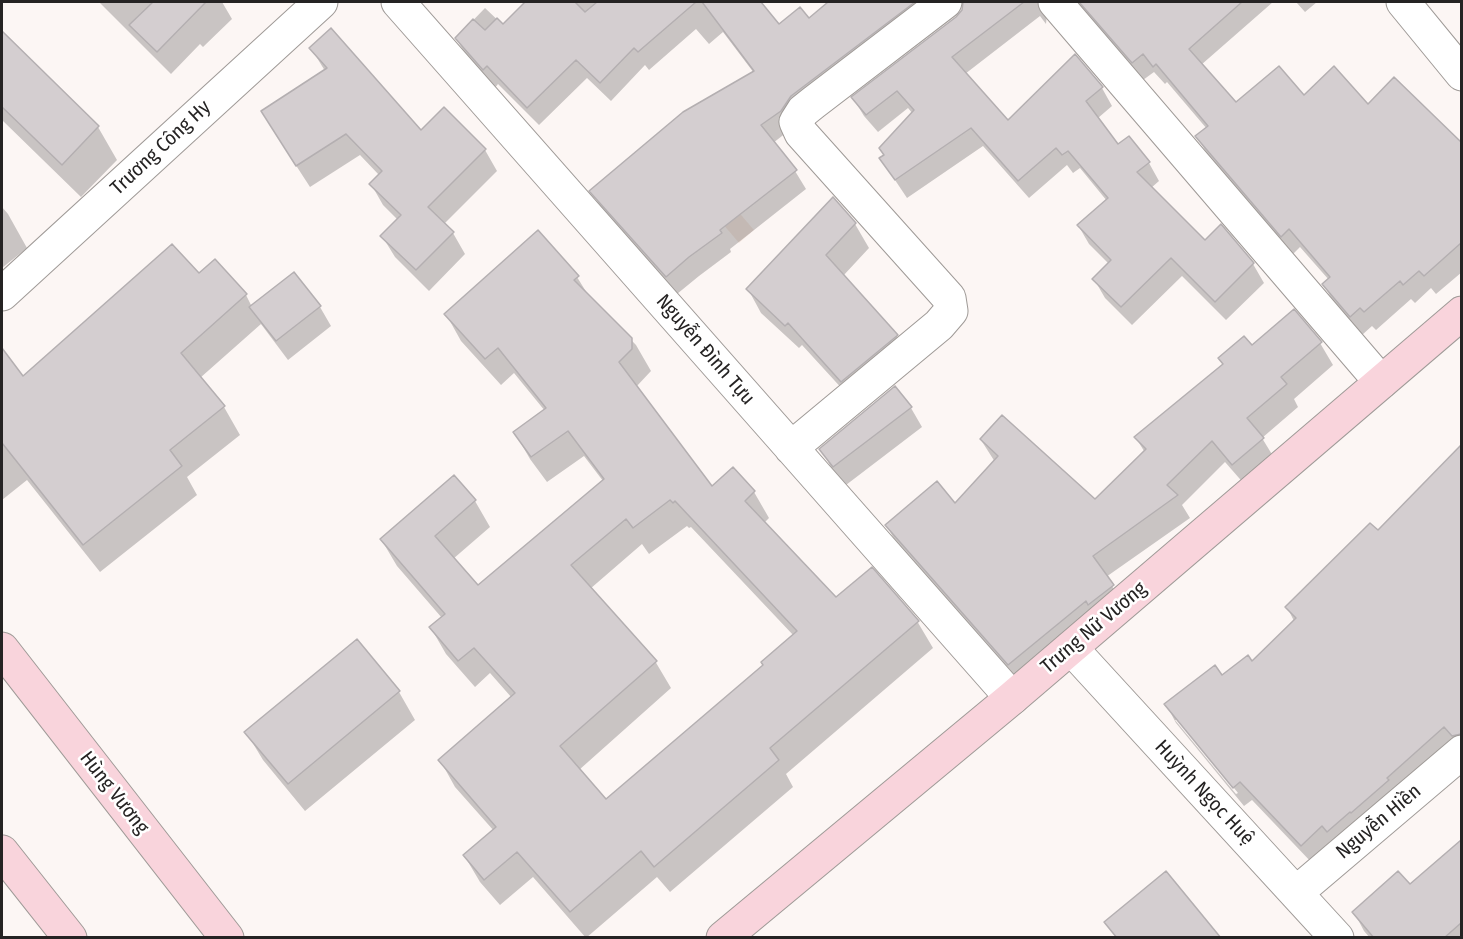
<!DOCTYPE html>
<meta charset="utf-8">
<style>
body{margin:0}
#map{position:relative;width:1463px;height:939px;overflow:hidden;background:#fcf6f4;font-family:"Fira Sans Condensed",sans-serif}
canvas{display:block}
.frame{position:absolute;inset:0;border:3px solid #252323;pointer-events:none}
</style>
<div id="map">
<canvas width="1463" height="939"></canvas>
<div class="frame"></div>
</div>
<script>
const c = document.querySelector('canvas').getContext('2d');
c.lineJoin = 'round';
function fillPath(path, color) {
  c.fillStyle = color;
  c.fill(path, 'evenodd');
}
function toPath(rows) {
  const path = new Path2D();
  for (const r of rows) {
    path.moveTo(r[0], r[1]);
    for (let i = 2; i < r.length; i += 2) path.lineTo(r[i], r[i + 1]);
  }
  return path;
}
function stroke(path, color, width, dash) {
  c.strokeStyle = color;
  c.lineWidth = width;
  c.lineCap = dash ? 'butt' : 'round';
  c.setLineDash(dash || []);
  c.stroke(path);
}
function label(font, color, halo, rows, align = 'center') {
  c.font = font + ' "Fira Sans Condensed",sans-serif';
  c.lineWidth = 5;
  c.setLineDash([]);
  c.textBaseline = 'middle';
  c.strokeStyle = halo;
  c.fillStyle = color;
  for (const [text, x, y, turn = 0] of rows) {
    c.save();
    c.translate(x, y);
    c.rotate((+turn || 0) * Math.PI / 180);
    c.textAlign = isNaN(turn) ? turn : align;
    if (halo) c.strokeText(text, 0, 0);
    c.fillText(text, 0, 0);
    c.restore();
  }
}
fillPath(toPath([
 [702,169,754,230,739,243,687,182]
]), '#f6e8e2');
fillPath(toPath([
 [99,2,222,2,232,19,203,47,200,44,171,74],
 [527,2,759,2,779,26,809,20,831,2,1273,2,1201,65,1236,105,1304,97,1368,106,1394,79,1462,144,1462,272,1436,294,1431,288,1415,303,1411,299,1376,330,1372,326,1362,335,1334,303,1324,285,1329,280,1300,247,1293,254,1208,155,1197,137,1207,129,1167,82,1165,84,1154,72,1143,80,1047,14,1046,24,1040,16,965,74,1008,122,1102,88,1112,106,1098,118,1118,146,1149,163,1159,181,1151,188,1205,242,1221,226,1253,264,1264,283,1226,320,1182,276,1132,325,1105,298,1094,279,1109,264,1089,244,1078,225,1107,201,1080,168,1073,173,1067,165,1029,198,983,146,907,198,881,159,885,156,913,114,908,108,878,132,864,116,853,98,958,18,964,9,965,3,954,2,773,143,795,171,806,189,730,249,731,252,699,276,677,294,602,209,591,191,754,73,723,32,709,44,696,29,649,70,645,65,611,101,587,78,539,125,498,84,495,88,467,57,456,38,485,8,504,26],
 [1296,2,1317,2,1305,12],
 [2,33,98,127,117,160,81,197,2,120],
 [311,48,421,132,485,150,497,171,444,224,453,233,465,254,429,291,395,257,382,236,398,220,383,205,371,184,379,175,360,155,310,187,275,133,325,71],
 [833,199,855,224,869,248,843,276,897,336,910,359,856,404,802,345,799,348,761,313,748,289],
 [2,207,8,214,27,248,2,268],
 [294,274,320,307,331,326,288,360,261,324,200,378,224,407,240,435,187,477,197,495,100,572,27,480,2,500,2,367,10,361,22,378,199,275,246,295,252,307],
 [577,277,590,298,636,345,651,371,636,387,712,488,754,492,769,518,764,523,836,599,917,621,933,648,786,774,793,787,670,892,657,877,586,938,533,877,500,905,480,882,464,855,494,831,455,787,440,760,512,698,490,673,475,687,446,654,431,628,442,618,397,566,381,539,454,477,475,501,490,527,453,559,478,588,603,481,584,456,547,482,530,459,515,433,545,411,514,373,501,385,461,341,446,314],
 [687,526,689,528,691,527,794,636,764,665,606,801,579,770,671,688,655,661,590,589,642,544,649,554],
 [1320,343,1333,365,1294,399,1298,407,1262,438,1276,461,1246,486,1225,462,1182,505,1190,518,1106,577,1126,608,1021,686,899,548,887,526,955,505,995,462,981,440,1095,501,1144,451,1136,438,1223,365,1220,359,1252,347],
 [911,408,922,427,846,485,832,469,821,449],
 [1462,449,1462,750,1313,864,1252,800,1244,806,1176,723,1166,704,1252,663,1294,621,1287,607,1378,532],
 [1175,720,1179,720,1238,793,1236,794],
 [356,641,399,692,415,720,305,811,263,760,246,732],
 [1462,842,1462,938,1370,938,1364,931,1354,912,1410,887]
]), '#0003');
const building = toPath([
 [153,2,206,2,157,52,129,25,153,2],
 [525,2,575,2,585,12,597,2,696,2,638,52,634,48,600,83,576,60,527,108,487,66,483,70,455,38,473,19,485,30,497,18,503,24,525,2],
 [702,2,761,2,779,24,800,7,809,18,828,2,915,2,791,96,781,111,761,125,797,170,720,230,722,233,689,257,666,277,589,191,683,112,754,71,702,2],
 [963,2,1024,2,952,57,1008,120,1075,54,1103,87,1086,101,1118,144,1129,136,1150,162,1137,172,1205,240,1221,224,1254,263,1215,302,1171,258,1121,307,1092,279,1111,260,1077,225,1108,198,1068,151,1062,155,1056,148,1018,181,971,128,895,180,879,158,884,155,879,148,914,110,897,91,866,115,851,97,956,17,962,10,963,2],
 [1079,2,1242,2,1189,49,1236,102,1279,66,1304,95,1334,66,1368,104,1394,77,1461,142,1461,243,1424,276,1419,271,1403,285,1400,281,1364,312,1360,308,1350,317,1322,284,1330,277,1289,229,1281,237,1195,136,1208,126,1156,64,1153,67,1143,54,1132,63,1079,2],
 [331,28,421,130,444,107,486,149,428,207,454,232,416,270,380,236,401,215,369,184,382,171,346,134,296,166,261,111,327,68,309,48,331,28],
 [2,31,99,126,62,165,2,107,2,31],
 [833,197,856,223,826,255,898,335,841,382,788,323,785,326,746,289,833,197],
 [538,230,579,276,574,280,632,338,632,349,619,362,712,486,733,467,755,491,745,501,836,597,872,567,919,621,770,748,779,760,654,867,641,851,570,912,517,852,484,880,463,855,496,827,438,760,515,693,474,648,458,661,429,627,445,614,380,539,454,475,476,500,435,536,478,585,604,479,568,431,531,457,513,432,546,408,498,348,485,359,444,314,538,230],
 [670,500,673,503,675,501,797,631,761,662,763,665,606,799,560,746,657,661,571,565,626,519,633,528,670,500],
 [172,244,199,273,215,259,247,294,181,353,225,406,170,450,182,466,83,545,2,443,2,348,23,376,172,244],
 [294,272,321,306,276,341,249,307,294,272],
 [1294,309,1322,342,1281,377,1287,384,1247,418,1264,438,1232,465,1212,441,1167,485,1178,495,1093,556,1114,585,1088,605,1086,601,1008,665,885,525,937,481,955,503,998,456,980,439,1002,415,1095,499,1146,449,1134,437,1223,364,1218,358,1244,336,1252,345,1294,309],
 [895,386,912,407,833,467,819,449,895,386],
 [1461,445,1461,734,1452,736,1444,727,1387,778,1389,780,1351,813,1350,812,1327,832,1322,826,1301,846,1240,782,1233,788,1164,704,1215,665,1222,675,1248,655,1252,661,1296,618,1285,607,1370,523,1378,530,1461,445],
 [357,639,400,691,288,784,244,732,357,639],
 [1461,840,1461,923,1444,938,1374,938,1352,912,1398,871,1410,884,1461,840],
 [1166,871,1221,938,1117,938,1104,922,1166,871]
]);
fillPath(building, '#d4ced0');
stroke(building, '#b4afb1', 1.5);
const street = toPath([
 [398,2,1012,698],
 [1055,2,1381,382],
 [1403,2,1462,74],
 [2,294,321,2],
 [791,448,939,325,951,311,949,298,801,133,796,122,803,111,813,103,945,2],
 [1071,648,1337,938],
 [1296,893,1462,752]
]);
const secondary = toPath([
 [2,649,227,938],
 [2,852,70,938],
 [723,938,1012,698,1462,313]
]);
stroke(street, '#9f9a97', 35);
stroke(secondary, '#9f9a97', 35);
stroke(street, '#fff', 33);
stroke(secondary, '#f9d4dc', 33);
label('20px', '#252323', '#fff', [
 ["Trương Công Hy",161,148,-43],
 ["Nguyễn Đình Tựu",705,350,49],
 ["Trưng Nữ Vương",1094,628,-40],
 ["Hùng Vương",114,793,52],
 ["Huỳnh Ngọc Huệ",1204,793,47],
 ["Nguyễn Hiền",1379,822,-40]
]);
</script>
